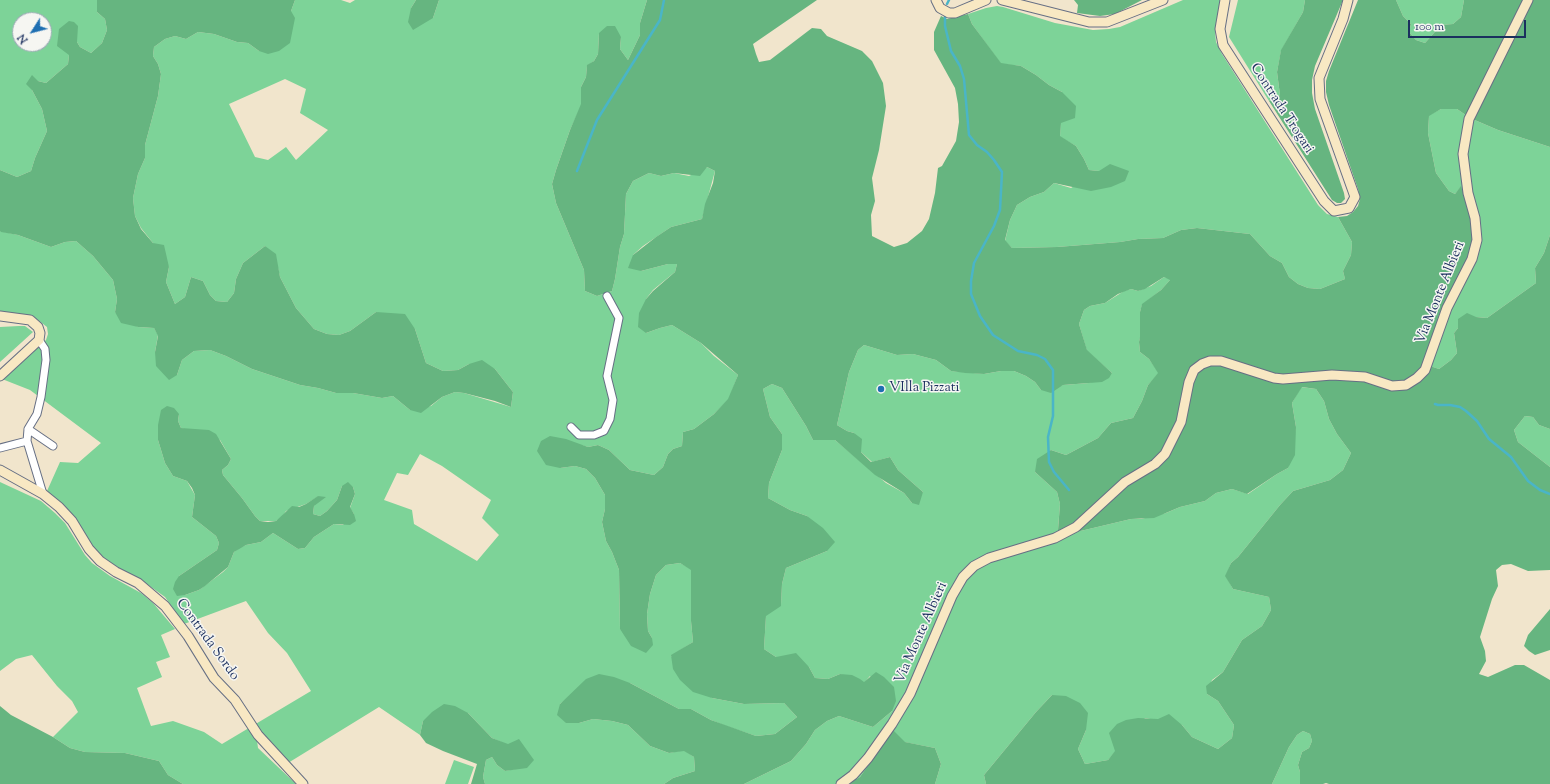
<!DOCTYPE html>
<style>
body{margin:0}
#map{position:relative;width:1550px;height:784px;overflow:hidden;background:#f1e5cc;font-family:"Sorts Mill Goudy",serif}
canvas{display:block}
.north{position:absolute;left:12px;top:12px;width:40px;height:40px;box-sizing:border-box;background:#f6f6f2;border:1px solid #9ea6b7;border-radius:50%;rotate:234deg;font-size:11px;font-weight:700;line-height:16px;text-align:center;color:#1b2f5e}
.north::after{content:'';display:block;margin:auto;width:14px;height:18px;background:#1f6fb2;clip-path:polygon(50% 0,100% 100%,50% 72%,0 100%)}
.scale{position:absolute;left:1408px;top:20px;width:118px;height:18px;box-sizing:border-box;border:2px solid #1b2f5e;border-top:0;padding-left:5px;font-size:12px;line-height:14px;white-space:nowrap;color:#1b2f5e;-webkit-text-stroke:3px #f6f6f2;paint-order:stroke}
</style>
<div id="map">
<canvas width="1550" height="784"></canvas>
<div class="north">N</div>
<div class="scale">100 m</div>
</div>
<script>
const c = document.querySelector('canvas').getContext('2d');
c.lineJoin = 'round';
function fillPath(path, color) {
  c.fillStyle = color;
  c.fill(path, 'evenodd');
}
function toPath(rows) {
  const path = new Path2D();
  for (const r of rows) {
    path.moveTo(r[0], r[1]);
    for (let i = 2; i < r.length; i += 2) path.lineTo(r[i], r[i + 1]);
  }
  return path;
}
function stroke(path, color, width, dash) {
  c.strokeStyle = color;
  c.lineWidth = width;
  c.lineCap = dash ? 'butt' : 'round';
  c.setLineDash(dash || []);
  c.stroke(path);
}
function label(font, color, halo, rows, align = 'center') {
  c.font = font + ' "Sorts Mill Goudy",serif';
  c.lineWidth = 3;
  c.setLineDash([]);
  c.textBaseline = 'middle';
  c.strokeStyle = halo;
  c.fillStyle = color;
  for (const [text, x, y, turn = 0] of rows) {
    c.save();
    c.translate(x, y);
    c.rotate((+turn || 0) * Math.PI / 180);
    c.textAlign = isNaN(turn) ? turn : align;
    if (halo) c.strokeText(text, 0, 0);
    c.fillText(text, 0, 0);
    c.restore();
  }
}
fillPath(toPath([
 [0,0,97,0,97,12,105,19,107,30,102,43,91,53,80,47,77,42,69,55,68,64,46,83,38,81,32,90,42,109,47,131,35,158,31,171,17,177,0,170],
 [20,20,44,20,44,44,20,44],
 [295,0,341,0,350,3,355,0,416,0,411,8,433,18,439,0,647,0,640,23,640,35,628,60,620,49,621,37,599,33,598,54,594,61,587,66,586,77,581,87,582,104,570,130,556,170,552,184,556,203,584,270,585,291,597,296,612,291,615,279,620,247,624,234,626,194,633,181,649,173,661,176,674,173,689,176,707,167,715,171,702,219,671,227,643,246,633,255,641,271,668,264,677,264,675,272,653,290,646,299,646,333,660,328,672,325,701,343,714,356,738,375,729,399,714,414,694,429,683,432,682,446,673,449,668,454,663,467,654,475,630,470,609,450,598,445,588,447,581,445,560,468,575,466,586,469,595,478,605,495,605,509,602,522,606,541,612,552,619,570,620,629,652,638,648,631,647,614,650,594,656,575,666,565,680,563,691,569,691,621,693,642,671,656,712,698,744,704,784,703,797,717,775,734,756,736,726,726,711,720,691,709,679,709,630,683,571,695,560,704,579,723,593,719,612,721,628,725,650,746,669,753,684,750,694,757,695,771,673,778,664,784,485,784,483,777,486,760,492,757,497,765,505,771,515,769,508,745,492,738,468,713,423,721,420,735,379,707,288,763,255,725,258,748,296,784,183,784,168,775,159,761,125,753,85,752,70,748,53,737,78,712,72,701,57,686,32,655,16,659,0,671,0,482,41,501,55,513,65,523,85,555,92,563,110,576,141,593,153,603,175,629,161,635,170,657,156,662,162,677,137,688,151,726,173,721,204,732,222,744,311,691,287,653,268,633,246,601,184,624,165,597,140,579,108,564,90,543,71,513,47,491,60,462,78,463,101,443,30,390,2,379,46,340,48,334,47,327,38,320,20,314,0,313,0,231,18,235,51,247,65,242,76,241,93,256,113,280,117,299,115,312,138,327,154,328,158,335,155,352,177,375,182,360,194,351,210,350,226,356,252,369,300,385,318,388,336,393,353,393,382,398,393,396,410,410,431,406,442,397,455,392,464,393,511,407,513,392,495,369,469,364,458,370,443,371,426,363,415,329,376,312,350,331,339,335,327,334,314,329,296,308,280,277,278,268,265,246,243,263,236,279,234,293,227,302,216,301,210,295,203,281,191,277,185,297,175,304,166,282,169,267,153,243,141,228,135,216,133,198,138,174,145,158,145,145,158,96,161,74,158,64,153,56,154,47,165,39,175,36,186,39,198,32,214,34,237,42,248,43,259,51,291,11],
 [285,79,306,89,300,113,328,130,296,160,286,147,268,160,255,157,229,104],
 [179,414,178,421,181,428,220,440,231,459,228,465,222,470,223,475,242,498,255,516,260,521,276,521,282,517,286,511,306,504,319,496,314,506,313,514,320,516,327,511,337,500,342,486,353,487,355,494,350,508,354,514,343,525,334,524,314,537,305,548,298,549,273,533,261,542,246,545,239,548,234,552,228,567,223,572,199,590,185,595,179,576,217,550,219,543,216,536,192,517,195,495,187,481,173,476,165,463,158,440],
 [420,454,442,466,491,500,482,518,499,535,477,561,414,524,412,510,384,500,397,473,408,475],
 [1183,0,1223,0,1215,32,1216,42,1222,54,1318,205,1327,214,1338,217,1352,242,1351,255,1343,271,1345,279,1320,289,1308,288,1298,284,1289,277,1282,263,1270,256,1250,234,1197,228,1181,230,1163,238,1138,239,1120,242,1057,247,1012,248,1005,241,1010,220,1017,205,1030,197,1044,192,1054,183,1071,188,1099,171,1089,170,1084,159,1076,146,1060,137,1062,92,1049,85,1036,75,1021,66,1001,64,972,24,968,14,986,8,997,6,1003,7,1055,23,1093,30,1109,29,1120,27],
 [1238,0,1305,0,1303,12,1281,51,1277,72,1280,95,1269,101,1229,37],
 [1396,0,1464,0,1461,17,1453,24,1441,25,1425,43,1416,40,1409,32,1411,24,1403,16],
 [1441,109,1457,109,1470,118,1498,130,1550,147,1550,235,1544,253,1535,268,1536,283,1487,318,1476,317,1458,328,1454,333,1457,353,1451,360,1439,369,1423,364,1439,315,1450,293,1461,187,1455,194,1449,191,1436,173,1428,133,1429,115],
 [1164,277,1171,279,1161,290,1142,305,1140,312,1140,338,1139,342,1140,352,1149,359,1159,373,1148,385,1142,401,1133,418,1111,423,1098,438,1066,455,1051,450,1035,472,1057,492,1060,504,1058,529,1072,533,1131,519,1141,519,1166,513,1180,507,1205,501,1216,493,1232,489,1248,494,1277,474,1288,468,1296,427,1292,403,1301,387,1316,389,1324,401,1329,419,1337,434,1351,453,1343,470,1330,480,1293,491,1280,505,1238,557,1231,563,1226,576,1233,589,1269,597,1271,610,1262,626,1242,640,1223,672,1212,680,1207,694,1218,701,1234,725,1232,738,1218,749,1192,737,1182,725,1145,718,1108,760,1085,764,1078,749,1086,730,1052,695,1036,712,984,775,986,784,935,784,941,764,935,748,904,742,871,762,860,777,848,784,744,784,791,761,806,744,815,730,827,721,839,716,873,727,892,711,870,676,864,683,840,674,828,679,815,678,809,667,776,657,764,649,766,615,781,605,782,584,786,568,827,551,807,516,790,510,768,498,769,483,782,450,782,434,770,417,763,389,772,384,782,388,806,426,813,440,835,440,886,483,904,493,912,503,923,492,898,470,890,457,872,462,861,452,854,433,847,431,837,425,849,372,858,350,864,345,897,355,913,354,936,360,951,371,984,374,1001,371,1014,371,1026,376,1035,382,1041,390,1063,385,1089,383,1112,373,1087,351,1079,324,1084,310,1090,306,1105,303,1124,291,1131,289,1138,291,1151,286],
 [19,326,25,326,33,332,0,362,0,327],
 [1525,416,1533,417,1539,425,1550,429,1550,467,1518,442,1514,430],
 [1303,731,1310,734,1312,741,1309,748,1302,752,1298,765,1300,772,1300,784,1272,784,1289,747,1297,735],
 [454,760,474,767,468,784,445,784]
]), '#7dd398');
fillPath(toPath([
 [97,0,295,0,291,11,295,18,290,43,279,51,268,54,259,51,248,43,237,42,214,34,198,32,186,39,175,36,165,39,154,47,153,56,158,64,161,74,158,96,145,145,145,158,138,174,133,198,135,216,141,229,153,243,164,245,169,267,166,282,175,304,185,297,191,277,203,281,210,295,216,301,227,302,234,293,236,279,243,263,265,246,276,254,280,277,296,308,314,329,327,334,339,335,350,331,376,312,405,314,415,329,426,363,443,371,458,370,469,364,482,360,495,369,513,392,511,407,495,401,464,393,455,392,442,397,421,413,410,410,393,396,382,398,353,393,336,393,318,388,300,385,252,369,226,356,210,350,194,351,182,360,177,375,169,380,156,366,155,352,158,336,154,328,138,327,121,323,115,312,117,299,113,280,93,256,76,241,65,242,51,247,18,235,1,232,0,231,0,170,17,177,31,171,35,158,47,131,42,109,32,90,26,84,32,75,38,81,46,83,68,64,69,55,57,46,59,29,69,21,74,22,78,26,77,42,80,47,91,53,102,43,107,30,105,19,97,12],
 [416,0,439,0,433,18,413,30,408,22,411,8],
 [647,0,817,0,753,44,756,54,759,62,770,60,812,28,821,29,827,36,862,51,872,61,883,83,886,106,879,150,872,178,875,201,871,215,872,236,894,247,907,243,922,231,929,219,935,193,938,168,942,166,956,141,959,122,958,104,955,88,934,50,934,32,941,16,947,19,968,14,972,24,1001,63,1021,66,1036,75,1049,85,1062,92,1076,106,1075,118,1061,123,1060,136,1076,146,1084,159,1089,170,1099,171,1110,164,1129,171,1125,181,1111,187,1091,191,1054,183,1044,192,1030,197,1017,205,1010,220,1005,240,1012,248,1057,247,1120,242,1138,239,1163,238,1181,230,1197,228,1250,234,1270,256,1282,263,1289,277,1298,284,1308,288,1320,289,1345,279,1343,271,1351,255,1352,242,1338,217,1347,216,1353,212,1358,206,1360,199,1358,189,1329,105,1326,92,1326,81,1329,71,1358,0,1396,0,1403,16,1411,24,1409,32,1416,40,1425,43,1441,25,1453,24,1461,17,1464,0,1550,0,1550,147,1498,130,1470,118,1457,109,1441,109,1429,116,1428,133,1436,173,1449,191,1455,194,1461,186,1471,218,1473,241,1465,263,1439,315,1424,364,1439,369,1451,360,1457,353,1454,333,1458,328,1458,319,1467,313,1476,317,1487,318,1536,283,1535,268,1544,253,1550,235,1550,429,1539,425,1533,417,1525,416,1514,430,1518,442,1550,467,1550,570,1528,571,1511,564,1502,565,1496,570,1498,586,1492,599,1480,637,1485,651,1486,661,1479,674,1488,677,1515,665,1524,665,1550,680,1550,784,1329,784,1326,783,1323,784,1300,784,1300,772,1298,765,1302,752,1309,748,1312,741,1310,734,1303,731,1297,735,1289,747,1272,784,986,784,984,775,1036,712,1052,695,1066,696,1080,703,1088,713,1086,730,1078,749,1085,764,1108,760,1115,751,1109,733,1117,724,1126,720,1138,718,1158,719,1169,714,1182,725,1192,737,1218,749,1232,738,1234,725,1218,701,1207,694,1206,686,1223,672,1242,640,1262,626,1271,610,1269,597,1233,589,1225,576,1231,563,1238,557,1280,505,1293,491,1330,480,1343,470,1351,453,1337,434,1329,419,1324,401,1316,389,1302,387,1292,403,1296,427,1295,455,1288,468,1277,474,1247,494,1232,489,1216,493,1205,501,1180,507,1154,518,1131,519,1072,533,1061,534,1058,530,1060,504,1057,492,1035,472,1037,459,1051,450,1066,455,1098,438,1111,423,1133,418,1142,401,1148,385,1158,373,1149,359,1140,352,1139,342,1140,337,1140,312,1142,304,1161,290,1170,280,1164,277,1145,289,1138,291,1131,289,1118,294,1105,303,1090,306,1084,310,1079,324,1087,350,1112,373,1109,378,1102,382,1063,385,1051,393,1041,390,1035,382,1026,376,1014,371,1001,371,984,374,965,373,951,371,936,360,913,354,897,355,864,345,858,350,849,372,837,425,847,431,854,433,862,439,861,452,871,462,890,457,898,470,923,492,919,505,912,503,904,493,875,475,835,440,813,440,806,426,782,388,772,384,763,389,770,417,782,434,782,450,769,483,768,498,790,510,807,516,823,528,835,542,827,551,786,568,782,584,781,606,766,616,764,649,776,657,796,653,809,667,815,678,828,679,840,674,852,675,860,679,864,682,876,672,884,677,894,687,896,701,892,711,873,727,839,716,827,721,815,730,806,744,791,761,744,784,664,784,673,778,695,771,694,757,684,751,669,753,650,746,628,725,612,721,593,719,579,723,566,723,557,715,560,704,586,679,599,674,614,677,630,683,679,709,691,709,711,720,756,736,775,734,797,717,784,703,744,704,712,698,693,692,680,680,673,669,671,655,693,642,691,621,691,570,680,563,666,565,656,575,650,594,647,614,648,631,652,638,653,645,646,653,631,646,620,629,619,570,612,552,606,541,602,522,605,509,605,495,595,478,586,469,575,466,560,468,546,465,537,451,541,441,550,436,566,439,588,447,598,445,609,450,630,470,654,475,663,467,668,454,673,449,682,446,683,432,694,429,714,414,728,399,738,375,701,343,672,325,660,328,646,333,638,327,639,313,646,299,653,291,675,272,677,264,668,264,641,271,628,268,633,255,656,237,671,227,702,219,705,204,713,183,715,171,707,167,700,176,674,173,661,176,649,173,633,181,626,194,624,234,620,247,615,279,612,291,597,296,585,291,584,270,556,203,552,184,556,170,570,130,581,104,581,87,586,77,587,65,594,61,598,54,599,33,607,26,615,26,621,37,620,49,628,60,640,35,640,23],
 [1074,0,1142,0,1115,14,1100,16,1077,13,1078,5],
 [1305,0,1343,0,1315,66,1312,80,1312,93,1315,109,1344,193,1345,199,1341,203,1337,203,1332,200,1269,101,1280,95,1277,72,1281,50,1303,12],
 [167,406,174,408,179,414,178,421,181,428,209,430,216,434,231,459,228,465,222,470,223,475,242,498,255,516,260,521,268,522,276,521,292,506,299,507,306,504,318,496,326,497,314,506,313,514,320,516,327,511,337,500,342,486,348,482,353,487,355,494,350,507,354,514,356,521,350,525,334,524,314,537,305,548,298,549,273,533,261,542,246,545,234,552,228,567,205,586,199,590,185,595,177,596,173,589,175,582,179,576,217,550,219,543,216,536,192,517,195,495,192,488,187,481,173,476,165,463,158,440,158,425,161,410],
 [1550,609,1550,650,1535,655,1529,651,1524,646,1528,635],
 [444,704,455,706,468,713,492,738,508,744,519,739,534,760,527,768,505,771,497,765,492,757,486,760,483,777,485,784,471,784,477,764,443,751,426,743,420,735,423,721,432,712],
 [0,706,11,715,53,737,70,748,85,752,125,753,159,761,168,775,183,784,0,784],
 [893,730,905,742,935,748,941,764,935,784,848,784,860,777]
]), '#66b580');
stroke(toPath([
 [947,4,949,0],
 [945,16,945,26,951,51,960,66,964,79,969,135,977,145,987,152,994,160,1002,172,1000,210,994,226,974,263,971,281,971,294,980,316,993,335,1018,351,1037,355,1045,359,1053,370,1053,416,1048,437,1049,462,1054,472,1069,490],
 [577,171,597,120,660,20,664,0],
 [1435,404,1438,405,1450,405,1460,407,1466,411,1477,421,1489,439,1511,457,1528,481,1540,490,1550,494]
]), '#4ab5c7', 2.5);
const street = toPath([
 [39,340,45,349,46,360,41,397,37,414,28,429,27,441,43,494],
 [571,427,579,435,594,435,604,431,610,419,613,400,607,376,619,318,607,296],
 [28,429,53,446],
 [0,448,27,441]
]);
const secondary = toPath([
 [936,0,940,8,949,13,955,13,986,0],
 [1002,0,1089,22,1107,22,1163,0],
 [1225,0,1220,29,1223,45,1324,201,1334,211,1349,208,1355,197,1320,99,1319,78,1343,19,1348,0],
 [0,316,30,320,38,327,40,333,39,340,0,376],
 [0,470,43,494,59,507,72,521,89,549,100,561,116,572,138,583,165,606,188,636,214,678,235,700,258,735,303,784],
 [841,784,853,775,868,758,892,724,910,694,952,596,963,577,974,566,989,558,1055,538,1076,527,1125,482,1155,464,1165,454,1181,422,1189,382,1194,370,1202,364,1210,361,1221,361,1274,378,1283,379,1332,375,1365,377,1392,386,1406,385,1417,378,1425,370,1447,308,1472,259,1477,240,1475,218,1468,193,1463,154,1469,119,1528,0]
]);
stroke(street, '#666f84', 9);
stroke(secondary, '#666f84', 11);
stroke(street, '#fff', 7);
stroke(secondary, '#f8e8c3', 9);
for (const [x, y, r, color] of [
 [881,389,4,"#1f6fb2"]
]) {
  const dot = new Path2D();
  dot.arc(x, y, r, 0, 2 * Math.PI);
  c.fillStyle = color;
  c.fill(dot);
  stroke(dot, '#f6f6f2', 1.5);
}
label('14px', '#1b2f5e', '#f6f6f2', [
 ["Contrada Trogari",1281,109,57],
 ["Via Monte Albieri",1441,293,-68],
 ["Via Monte Albieri",922,633,-66],
 ["Contrada Sordo",207,640,54]
]);
label('14px', '#1b2f5e', '#f6f6f2', [
 ["VIlla Pizzati",889,389]
], 'left');
</script>
